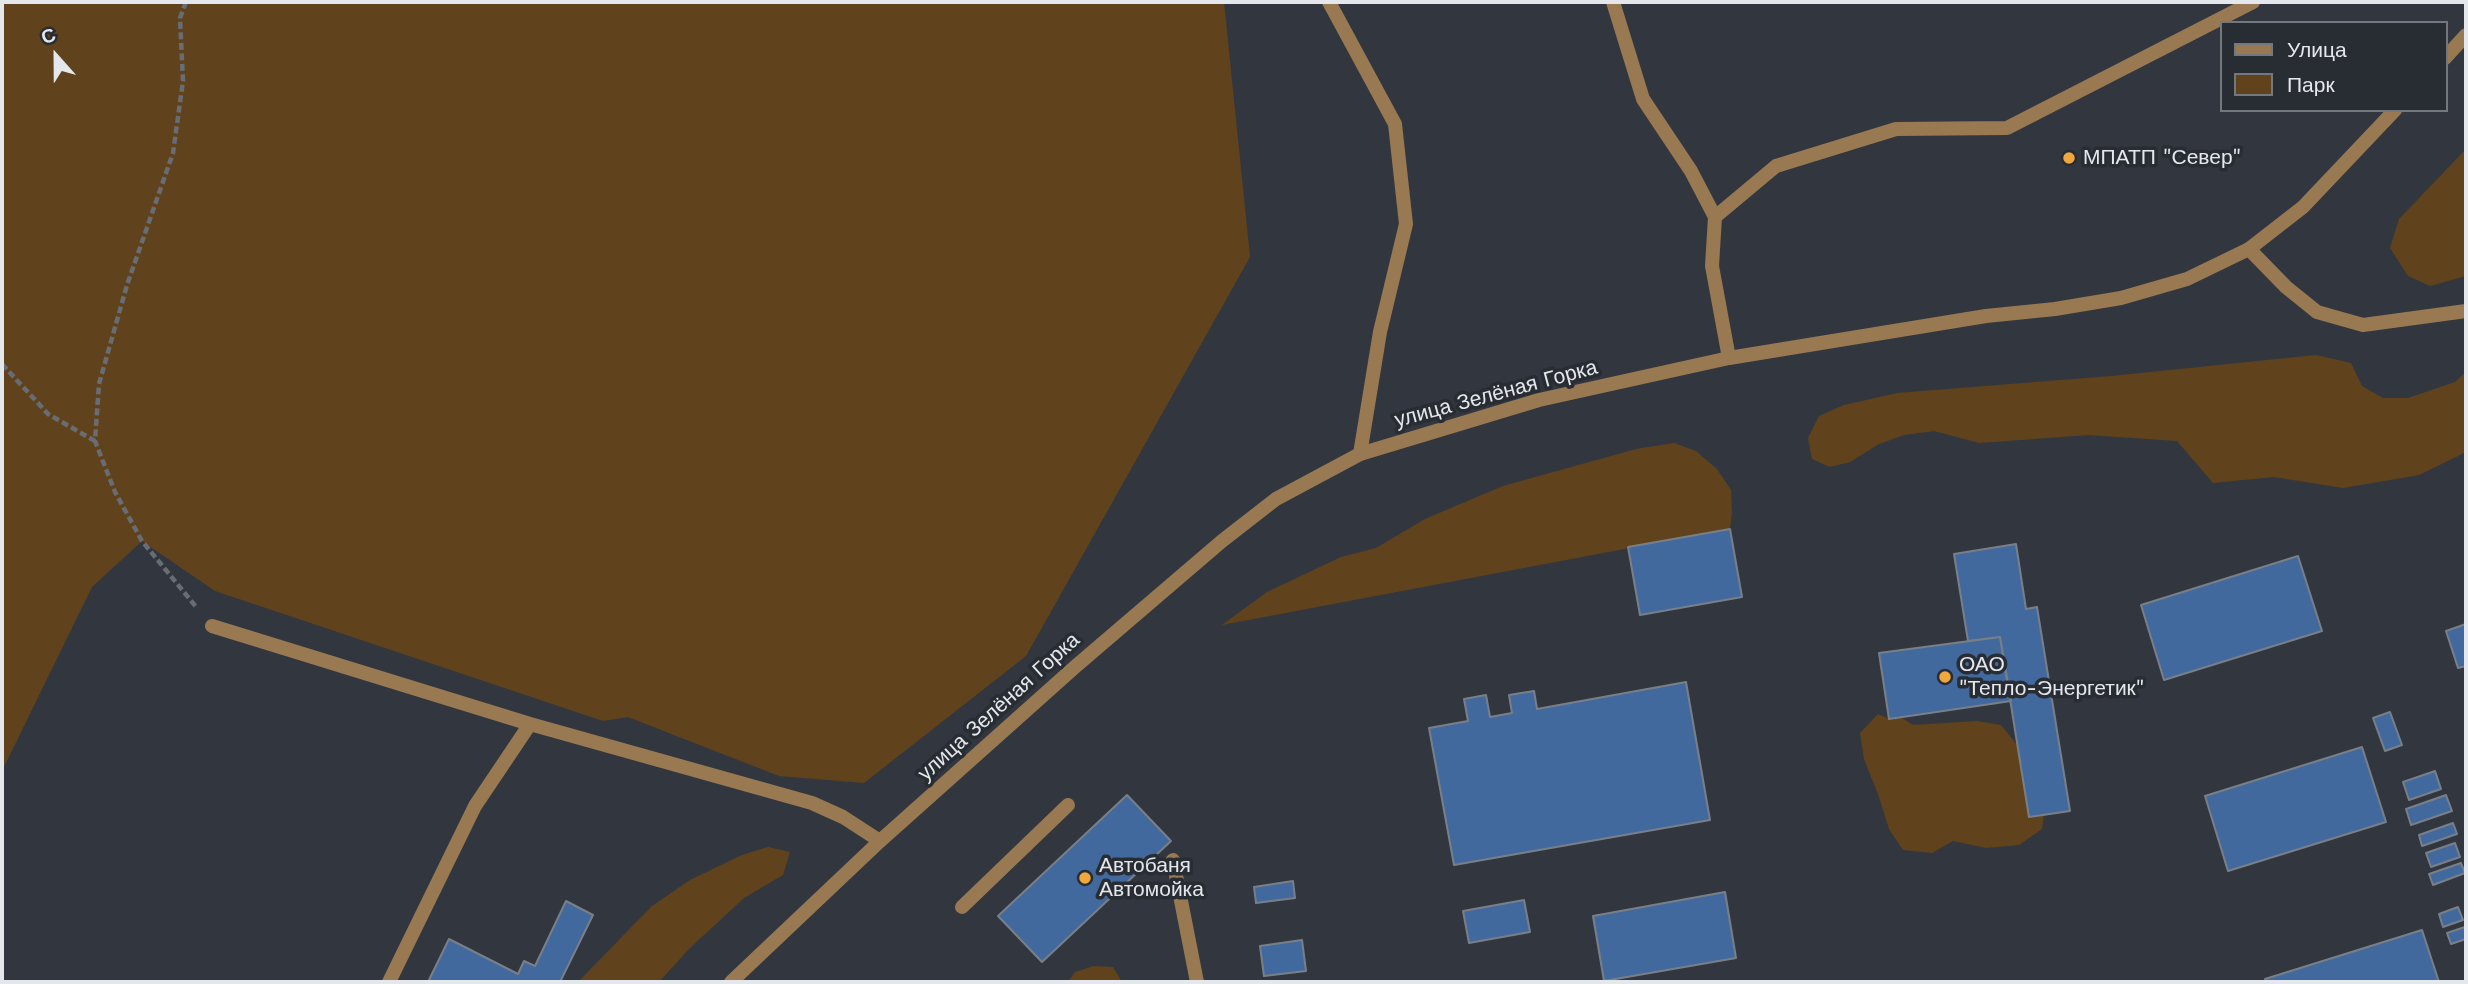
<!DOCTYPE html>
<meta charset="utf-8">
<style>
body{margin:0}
#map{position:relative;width:2468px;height:984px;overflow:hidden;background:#32373f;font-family:"Work Sans",sans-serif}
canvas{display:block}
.frame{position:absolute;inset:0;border:4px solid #e4e7ec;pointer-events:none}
.legend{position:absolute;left:2220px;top:21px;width:228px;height:91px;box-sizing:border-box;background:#282d34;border:2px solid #73777e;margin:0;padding:9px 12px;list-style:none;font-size:21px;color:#e4e7ec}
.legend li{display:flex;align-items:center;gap:14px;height:35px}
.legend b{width:35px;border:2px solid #73777e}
.north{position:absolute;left:21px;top:21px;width:70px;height:70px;-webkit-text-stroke:5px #282d34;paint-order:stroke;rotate:339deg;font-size:19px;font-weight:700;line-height:28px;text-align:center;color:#e4e7ec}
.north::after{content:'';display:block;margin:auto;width:24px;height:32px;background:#e4e7ec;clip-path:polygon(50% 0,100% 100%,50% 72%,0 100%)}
</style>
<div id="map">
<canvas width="2468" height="984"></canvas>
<div class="frame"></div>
<ul class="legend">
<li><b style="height:9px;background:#997951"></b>Улица</li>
<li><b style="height:19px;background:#60431d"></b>Парк</li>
</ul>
<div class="north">С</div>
</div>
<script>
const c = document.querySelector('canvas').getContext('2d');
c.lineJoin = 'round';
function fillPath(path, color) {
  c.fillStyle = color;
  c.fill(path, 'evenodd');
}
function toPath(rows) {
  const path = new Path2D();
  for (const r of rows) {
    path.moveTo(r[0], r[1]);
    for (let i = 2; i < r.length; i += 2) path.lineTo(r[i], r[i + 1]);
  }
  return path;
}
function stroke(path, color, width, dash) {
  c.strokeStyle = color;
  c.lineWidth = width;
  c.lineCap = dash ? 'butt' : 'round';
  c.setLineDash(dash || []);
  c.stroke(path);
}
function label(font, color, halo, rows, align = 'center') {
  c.font = font + ' "Work Sans",sans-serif';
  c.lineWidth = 7;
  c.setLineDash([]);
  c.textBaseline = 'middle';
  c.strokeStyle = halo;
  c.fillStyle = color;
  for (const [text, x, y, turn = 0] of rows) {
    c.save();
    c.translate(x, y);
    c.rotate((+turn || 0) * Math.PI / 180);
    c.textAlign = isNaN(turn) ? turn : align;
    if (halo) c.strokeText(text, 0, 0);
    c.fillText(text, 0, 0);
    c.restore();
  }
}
fillPath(toPath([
 [2,2,1224,2,1250,257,1026,656,864,783,779,776,628,717,603,721,215,591,142,541,92,587,2,771],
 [2466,149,2466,276,2430,286,2408,276,2390,248,2399,219],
 [2316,355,2351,363,2362,386,2383,398,2408,398,2455,382,2466,372,2466,452,2419,475,2343,488,2274,477,2213,483,2177,441,2089,435,1979,443,1934,431,1904,435,1879,444,1850,462,1830,467,1812,459,1808,438,1819,416,1844,405,1897,393,2111,376],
 [1674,443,1696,451,1717,469,1731,490,1732,512,1730,529,1222,625,1267,592,1341,557,1376,548,1425,519,1503,486,1636,449],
 [1878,714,1889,719,1899,716,1913,725,1977,721,2001,725,2021,750,2046,798,2042,829,2019,845,1986,848,1953,841,1932,853,1903,850,1889,829,1878,794,1864,759,1860,733],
 [768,847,790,852,783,875,744,898,690,948,659,982,578,982,652,906,690,880,742,855],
 [1094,966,1113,967,1122,982,1068,982,1075,972]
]), '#60431d');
const building = toPath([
 [1730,529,1742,597,1640,615,1628,547,1730,529],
 [2016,544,2026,609,2037,607,2070,811,2029,817,2000,637,1968,641,1954,554,2016,544],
 [2298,556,2322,631,2164,680,2141,605,2298,556],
 [2466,624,2466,666,2458,668,2446,631,2466,624],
 [2000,637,2011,701,1889,719,1879,653,2000,637],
 [1686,682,1710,820,1454,865,1429,728,1468,721,1464,699,1486,695,1490,717,1512,713,1509,695,1534,691,1537,709,1686,682],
 [2390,712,2402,745,2385,751,2373,718,2390,712],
 [2362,747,2386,822,2228,871,2205,796,2362,747],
 [2435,771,2441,789,2409,800,2403,782,2435,771],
 [1127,795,1171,841,1042,962,998,916,1127,795],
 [2446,795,2452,811,2411,825,2406,809,2446,795],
 [2453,823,2457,834,2422,846,2419,835,2453,823],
 [2455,843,2460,857,2431,867,2426,853,2455,843],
 [2461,863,2465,873,2433,885,2429,874,2461,863],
 [1293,881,1295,898,1256,903,1254,887,1293,881],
 [1725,892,1736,958,1604,981,1593,916,1725,892],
 [1524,900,1530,932,1469,943,1463,911,1524,900],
 [566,901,593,915,560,982,428,982,449,939,518,974,524,961,535,966,566,901],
 [2458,907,2463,920,2443,927,2439,914,2458,907],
 [2465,927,2466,939,2451,944,2447,933,2465,927],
 [2422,930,2439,982,2266,982,2265,979,2422,930],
 [1302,940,1306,971,1264,976,1260,946,1302,940]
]);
fillPath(building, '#42699d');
stroke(building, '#797f88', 2);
stroke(toPath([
 [186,2,180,18,183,81,173,153,127,285,99,384,95,441,115,492,142,541,197,608],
 [2,364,48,414,95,441]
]), '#686c73', 4.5, [7, 3.5]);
stroke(toPath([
 [1329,2,1395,124,1406,224,1380,332,1360,454],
 [1613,2,1643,99,1691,171,1715,217],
 [2249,249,2286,287,2317,312,2363,325,2466,311],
 [1729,358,1712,266,1715,217,1776,166,1896,129,2007,128,2253,2],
 [212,626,530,724,812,803,843,817,880,841],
 [1173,860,1197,982],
 [962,907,1068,805],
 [389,982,475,806,530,724]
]), '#997951', 14);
stroke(toPath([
 [2445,58,2466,35],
 [731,982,880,841,1076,666,1222,541,1276,499,1360,454,1539,400,1729,358,1986,316,2055,309,2121,298,2187,279,2249,249,2303,207,2395,110]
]), '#997951', 14);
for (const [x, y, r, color] of [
 [2069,158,7,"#f0a73e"],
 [1945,677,7,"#f0a73e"],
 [1085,878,7,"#f0a73e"]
]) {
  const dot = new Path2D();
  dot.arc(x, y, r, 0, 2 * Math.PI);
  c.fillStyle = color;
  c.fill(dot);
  stroke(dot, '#282d34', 2.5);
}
label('21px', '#e4e7ec', '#282d34', [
 ["МПАТП \"Север\"",2083,158],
 ["ОАО",1959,665],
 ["\"Тепло-Энергетик\"",1959,689],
 ["Автобаня",1099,866],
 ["Автомойка",1099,890]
], 'left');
label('21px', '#e4e7ec', '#282d34', [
 ["улица Зелёная Горка",1496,394,-15],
 ["улица Зелёная Горка",999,707,-42]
]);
</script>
